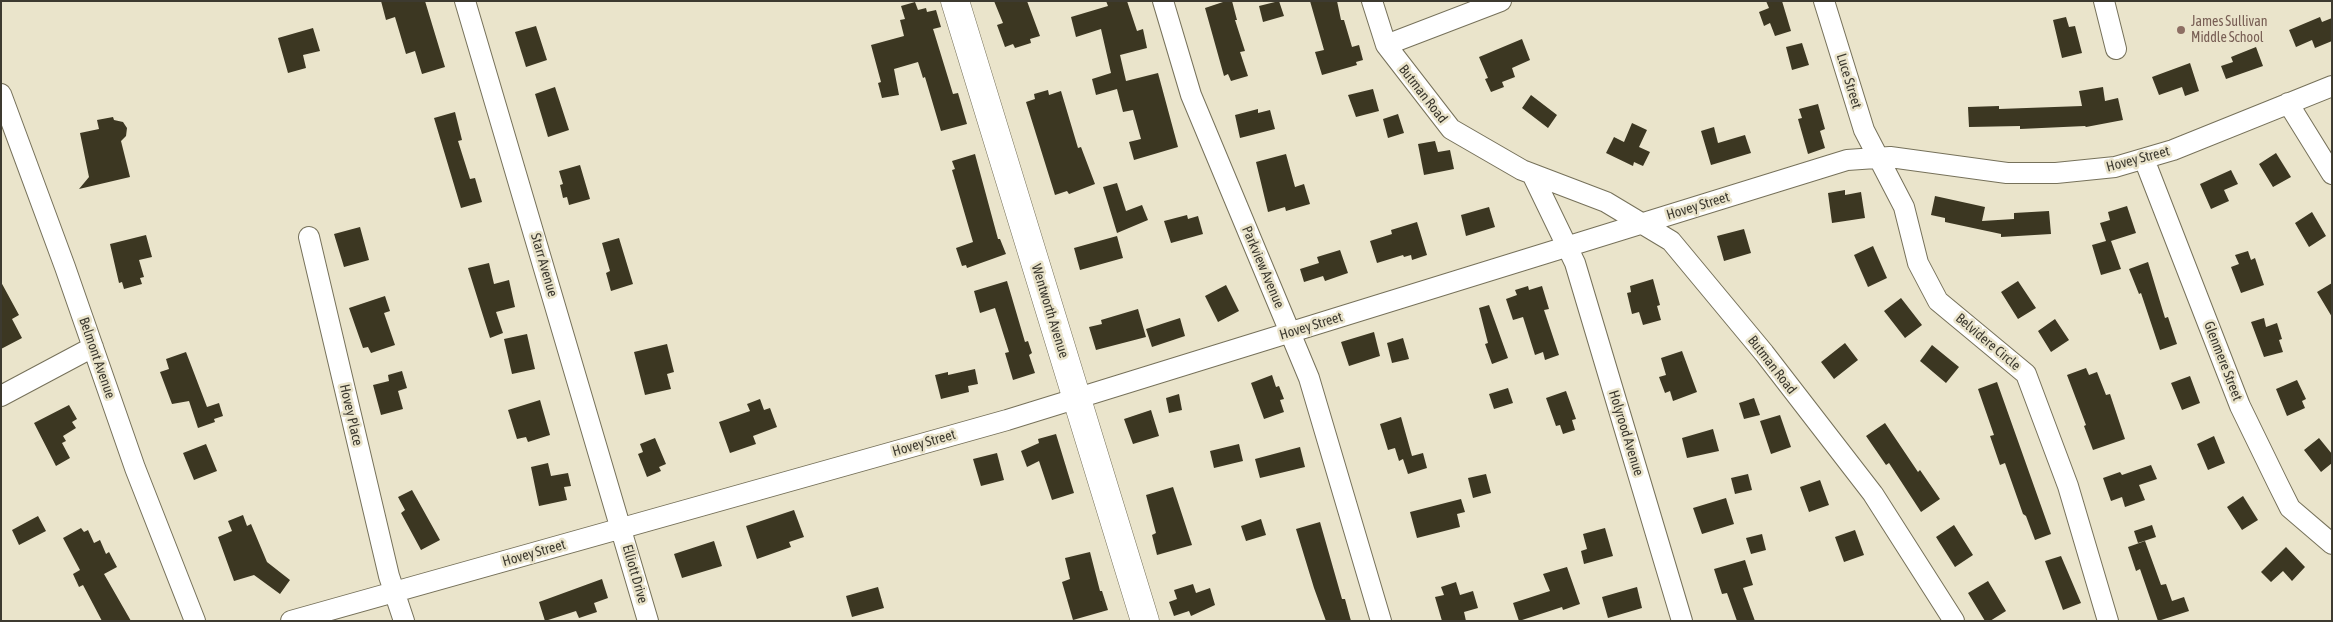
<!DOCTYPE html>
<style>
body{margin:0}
#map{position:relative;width:2333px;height:622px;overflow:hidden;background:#eae4cb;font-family:"Asap Condensed",sans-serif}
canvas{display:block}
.frame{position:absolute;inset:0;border:2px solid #3d3a30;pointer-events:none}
</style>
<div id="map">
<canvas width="2333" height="622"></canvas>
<div class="frame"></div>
</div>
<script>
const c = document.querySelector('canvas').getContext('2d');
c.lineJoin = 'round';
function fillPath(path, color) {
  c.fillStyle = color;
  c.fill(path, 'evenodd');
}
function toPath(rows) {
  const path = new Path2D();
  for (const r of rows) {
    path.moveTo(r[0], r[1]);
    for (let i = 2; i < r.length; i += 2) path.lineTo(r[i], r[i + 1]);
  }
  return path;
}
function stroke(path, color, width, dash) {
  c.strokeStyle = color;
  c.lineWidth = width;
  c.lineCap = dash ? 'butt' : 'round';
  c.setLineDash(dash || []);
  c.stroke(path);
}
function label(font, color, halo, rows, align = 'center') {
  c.font = font + ' "Asap Condensed",sans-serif';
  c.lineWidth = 5;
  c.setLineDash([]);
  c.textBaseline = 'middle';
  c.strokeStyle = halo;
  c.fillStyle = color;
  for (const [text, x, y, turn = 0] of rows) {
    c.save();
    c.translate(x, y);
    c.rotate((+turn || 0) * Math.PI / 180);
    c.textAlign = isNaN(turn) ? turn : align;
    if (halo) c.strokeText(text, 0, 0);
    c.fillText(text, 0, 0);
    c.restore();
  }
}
fillPath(toPath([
 [381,1,425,1,445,67,422,74,415,51,406,54,395,17,386,20],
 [994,1,1027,1,1040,36,1030,39,1031,43,1015,48,1013,44,1005,47,997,25,1003,23],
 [1106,1,1127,1,1137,31,1143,29,1147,48,1120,55,1126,81,1158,73,1178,147,1134,160,1129,142,1141,139,1133,110,1123,112,1117,89,1096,95,1092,79,1111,73,1101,29,1076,37,1071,17,1108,6],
 [1226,1,1232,1,1237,20,1235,20,1245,51,1240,52,1248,76,1231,81,1228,74,1224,76,1205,8],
 [1279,1,1284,16,1263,22,1259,6],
 [1310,1,1337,1,1341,20,1344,20,1352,47,1359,45,1363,60,1356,62,1357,65,1322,75,1315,52,1324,50],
 [1766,1,1782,1,1791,31,1775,36,1770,23,1764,26,1759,12,1769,8],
 [915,2,918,10,926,8,927,12,936,10,941,27,933,29,934,32,953,94,958,93,967,124,941,131,925,77,923,78,918,62,894,69,899,95,882,98,878,83,881,82,871,45,904,36,900,20,905,19,901,6],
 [2066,17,2069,27,2075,26,2082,53,2062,58,2053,20],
 [2320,17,2322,22,2332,18,2332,41,2315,48,2312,40,2296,47,2289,30],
 [536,26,547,60,526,67,515,32],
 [313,28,320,51,303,55,306,68,288,73,278,38],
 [1522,39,1530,60,1512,68,1515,77,1502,82,1504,87,1491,92,1485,79,1488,78,1479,57],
 [1802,43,1809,65,1792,70,1786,47],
 [2256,47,2263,66,2226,79,2221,66,2233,62,2231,57],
 [2190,63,2199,91,2185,96,2182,87,2159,95,2152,77],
 [555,87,569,130,548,137,535,94],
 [2103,87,2105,101,2118,98,2123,120,2086,127,2085,126,2020,129,2020,126,1969,127,1968,107,1999,106,1999,109,2082,106,2079,91],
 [1373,89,1379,111,1356,117,1348,95],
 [1048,90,1049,95,1061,91,1078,148,1081,147,1095,184,1069,194,1067,191,1055,195,1026,102,1035,99,1034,94],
 [1531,95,1557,115,1548,128,1522,108],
 [1818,104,1825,129,1820,131,1825,148,1808,154,1798,119,1802,118,1799,109],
 [1258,109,1258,113,1270,110,1275,129,1240,138,1235,115],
 [455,112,462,140,458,141,470,179,475,178,482,202,461,208,434,118],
 [1398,114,1404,133,1388,138,1383,119],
 [113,117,114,120,123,122,127,128,126,136,121,141,130,177,79,189,89,177,80,133,99,129,97,120],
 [1632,123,1647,130,1639,147,1650,152,1643,166,1634,162,1633,166,1606,153,1614,137,1624,142],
 [1714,127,1718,143,1745,135,1751,153,1711,165,1701,131],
 [1435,141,1438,152,1450,150,1454,169,1424,175,1418,144],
 [2276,153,2291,177,2273,187,2259,164],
 [975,154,998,239,1000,239,1006,254,967,268,966,265,962,266,956,248,973,242,952,170,955,169,952,161],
 [1286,154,1295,187,1304,184,1310,204,1286,211,1285,207,1268,212,1256,162],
 [580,165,590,199,569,205,567,197,563,198,560,185,563,184,559,171],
 [2231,170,2238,184,2224,190,2229,201,2211,209,2200,184],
 [1117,183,1126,211,1142,205,1148,220,1117,233,1103,187],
 [1845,190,1845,195,1861,192,1865,218,1832,223,1828,193],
 [1935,196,1985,207,1982,221,2014,219,2014,213,2049,211,2051,234,2001,237,2001,234,1945,222,1945,218,1931,215],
 [2127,206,2136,233,2111,241,2121,269,2101,275,2092,245,2106,241,2100,223,2110,220,2108,212],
 [1489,207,1495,227,1466,236,1461,215],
 [2312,212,2326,236,2309,247,2295,223],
 [1187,215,1188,219,1198,216,1203,234,1171,243,1164,221],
 [1417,222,1427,255,1412,260,1411,255,1404,257,1403,255,1377,263,1370,241,1392,234,1391,230],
 [360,227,369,260,344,267,334,234],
 [1744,229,1751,253,1724,261,1717,236],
 [146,235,152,257,139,260,144,277,140,278,142,284,124,289,122,282,119,283,110,244],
 [1117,236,1123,258,1080,270,1074,248],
 [619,238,633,284,611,291,606,273,610,271,602,243],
 [1873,246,1887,278,1868,287,1854,255],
 [1340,250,1348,273,1325,281,1323,276,1304,282,1300,269,1319,263,1317,257],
 [2248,251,2251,260,2255,258,2264,285,2241,293,2231,267,2239,264,2235,255],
 [2148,262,2165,318,2168,317,2177,344,2160,350,2141,293,2139,294,2129,269],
 [489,263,494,284,509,280,515,307,496,312,503,333,490,338,468,268],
 [1653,279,1660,305,1657,306,1661,320,1643,325,1639,312,1632,314,1627,293,1631,292,1630,286],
 [1007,281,1025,342,1028,341,1032,353,1029,355,1035,373,1013,380,1005,353,1009,352,995,308,980,313,974,291],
 [2018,281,2036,308,2018,319,2001,292],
 [1,282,19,315,12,319,22,338,1,349],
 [2332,283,2332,317,2317,292],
 [1226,285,1239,311,1218,322,1205,296],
 [1528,286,1529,290,1542,286,1549,309,1544,310,1559,355,1545,360,1543,352,1535,355,1523,317,1513,320,1506,299,1517,295,1515,290],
 [385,296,390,311,384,313,395,345,371,353,368,347,363,348,349,308],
 [1901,298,1922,325,1905,338,1884,311],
 [1489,305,1508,358,1492,364,1485,344,1488,343,1479,308],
 [1138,309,1146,337,1096,350,1089,327,1102,324,1101,320],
 [1180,318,1185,336,1152,347,1146,329],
 [2264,318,2266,327,2277,323,2282,339,2279,340,2283,352,2264,357,2251,322],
 [2055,319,2069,340,2051,352,2038,331],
 [1374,332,1380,356,1349,366,1341,342],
 [527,334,535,369,512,374,504,339],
 [1403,338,1409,359,1392,363,1387,343],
 [1845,343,1858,360,1834,379,1821,362],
 [667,344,674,372,667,374,671,389,645,395,634,352],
 [1932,345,1959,367,1946,383,1920,361],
 [1682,351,1697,392,1673,401,1670,391,1665,393,1659,377,1666,375,1661,358],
 [186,352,207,407,219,403,223,416,214,419,215,422,198,428,189,401,172,404,160,372,169,369,166,359],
 [2086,368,2089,375,2097,372,2106,395,2110,394,2125,439,2093,450,2084,426,2086,425,2067,375],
 [975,369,978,384,968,386,969,392,941,399,935,375,948,372,948,375],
 [402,371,407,388,398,391,403,409,381,415,373,385,389,381,388,375],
 [1272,375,1276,387,1279,386,1284,399,1280,400,1284,412,1264,419,1251,383],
 [2190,376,2200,403,2182,410,2171,383],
 [2297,380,2306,399,2302,401,2305,408,2287,416,2276,389],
 [1997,382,2051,534,2035,540,2026,516,2023,514,2005,463,2000,465,1990,436,1994,435,1978,389],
 [1508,388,1513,403,1494,409,1489,394],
 [1566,391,1576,419,1572,420,1575,430,1563,434,1560,425,1556,426,1546,398],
 [1179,394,1182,410,1169,413,1166,398],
 [1754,398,1760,415,1744,419,1739,403],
 [760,399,764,410,770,408,777,427,753,436,756,444,730,453,719,422,750,411,747,404],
 [540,400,550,435,528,442,526,437,517,439,508,410],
 [69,405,77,419,72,422,76,428,63,436,66,441,62,443,70,458,56,466,34,423],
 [1151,410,1159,436,1133,444,1124,419],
 [1780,415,1791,447,1771,454,1760,421],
 [1401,417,1412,456,1423,453,1427,468,1408,474,1403,459,1399,461,1395,448,1388,450,1380,424],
 [1885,423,1918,472,1920,470,1940,499,1921,512,1889,463,1886,465,1866,436],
 [1713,429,1719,451,1687,458,1682,438],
 [1056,434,1074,493,1052,500,1039,461,1027,467,1021,451,1039,443,1038,439],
 [2214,436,2225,463,2208,470,2197,444],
 [655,438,666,464,659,467,661,471,647,477,638,454,643,452,640,444],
 [2319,438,2332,454,2332,463,2321,472,2304,450],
 [206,444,217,471,194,480,183,453],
 [1239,444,1243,461,1214,468,1210,451],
 [1300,447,1305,467,1260,478,1255,459],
 [997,453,1004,480,981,486,973,459],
 [548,463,551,476,568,473,571,486,564,487,567,500,539,506,531,467],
 [2151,465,2157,479,2139,485,2145,500,2125,507,2122,497,2111,501,2103,478,2120,472,2122,475],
 [1486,474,1491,493,1473,498,1468,478],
 [1748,474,1752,490,1735,494,1731,478],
 [1820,480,1829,505,1809,512,1800,487],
 [1173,487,1192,545,1157,555,1152,535,1156,533,1146,495],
 [412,490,440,540,421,550,401,513,405,510,398,497],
 [2243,496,2258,520,2242,530,2227,507],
 [1726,498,1734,524,1702,534,1693,508],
 [1461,499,1465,512,1457,514,1460,527,1417,538,1410,512],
 [794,510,804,537,789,542,791,547,757,559,746,526],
 [243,515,247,526,251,524,267,562,290,580,280,594,254,575,234,581,218,537,232,531,228,521],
 [38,516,46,531,19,545,12,530],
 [1261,519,1266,535,1246,541,1241,526],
 [1320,522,1342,599,1345,599,1351,621,1326,621,1314,588,1296,529],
 [1954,525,1973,555,1955,567,1936,537],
 [2152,525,2156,537,2138,543,2134,531],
 [81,528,84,532,88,530,94,543,100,540,106,554,109,552,117,567,104,574,131,621,102,621,83,585,79,587,73,574,80,570,63,538],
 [1605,528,1613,556,1584,564,1581,551,1587,549,1583,534],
 [1855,530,1864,555,1844,562,1835,537],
 [1762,534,1766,550,1751,554,1746,538],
 [714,541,722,566,682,578,674,554],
 [2145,541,2161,585,2166,584,2172,601,2184,597,2189,611,2158,621,2140,569,2136,571,2128,547],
 [2286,547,2305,567,2292,581,2283,571,2271,582,2261,572],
 [1090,552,1100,591,1102,591,1108,610,1073,620,1062,582,1070,579,1065,558],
 [2061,556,2081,603,2063,610,2045,561],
 [1745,560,1753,585,1743,588,1755,621,1737,621,1727,593,1722,594,1714,569],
 [1567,567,1580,604,1563,610,1562,607,1519,621,1513,603,1550,591,1543,574],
 [602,579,608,598,594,603,597,612,579,618,576,611,545,621,539,602],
 [1988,581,2006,611,1990,621,1985,621,1968,593],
 [1456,582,1460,595,1473,591,1478,608,1464,612,1466,621,1442,621,1435,597,1444,595,1441,587],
 [1193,584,1196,593,1210,588,1215,605,1191,616,1189,611,1174,616,1169,602,1177,599,1174,590],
 [878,587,884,608,852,617,846,596],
 [1637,587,1642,608,1608,618,1602,597]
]), '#3c3722');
const street = toPath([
 [465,1,648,621],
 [1163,1,1191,95,1309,378,1381,621],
 [1372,1,1386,45,1451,129,1522,170,1606,202,1671,241,1764,353,1873,494,1954,621],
 [1824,1,1864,130,1904,207,1918,263,1938,301,2026,374,2068,486,2108,621],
 [2104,1,2116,49],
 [1386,45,1501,1],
 [1,94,65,267,135,468,195,621],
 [2288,103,2332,174],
 [2144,159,2240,406,2278,484,2290,508,2332,544],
 [1532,174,1575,263,1682,621],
 [309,237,389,576,404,621],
 [1,396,93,347],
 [291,621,1007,420,1847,160,1890,157,2007,173,2056,173,2115,167,2173,150,2332,86]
]);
const secondary = toPath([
 [955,1,1145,621]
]);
stroke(street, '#76715a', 22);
stroke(secondary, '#76715a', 29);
stroke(street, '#fff', 20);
stroke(secondary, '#fff', 28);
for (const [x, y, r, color] of [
 [2181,30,5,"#8d6e63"]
]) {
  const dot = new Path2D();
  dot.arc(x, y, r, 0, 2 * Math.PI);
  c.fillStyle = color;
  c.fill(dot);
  stroke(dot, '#eae4cb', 2);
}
label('14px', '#785e54', '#eae4cb', [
 ["James Sullivan",2191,22],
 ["Middle School",2191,38]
], 'left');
label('14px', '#3d3a30', '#eae4cb', [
 ["Luce Street",1849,81,73],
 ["Butman Road",1423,94,52],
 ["Hovey Street",2138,159,-15],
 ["Hovey Street",1698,206,-17],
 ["Starr Avenue",544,265,74],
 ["Parkview Avenue",1263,267,67],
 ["Wentworth Avenue",1050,311,73],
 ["Hovey Street",1311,326,-17],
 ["Belvidere Circle",1988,342,40],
 ["Belmont Avenue",97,358,71],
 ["Glenmere Street",2223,361,69],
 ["Butman Road",1772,365,52],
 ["Hovey Place",351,415,77],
 ["Holyrood Avenue",1626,433,73],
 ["Hovey Street",924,443,-16],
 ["Hovey Street",534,553,-16],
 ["Elliott Drive",635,574,74]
]);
</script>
